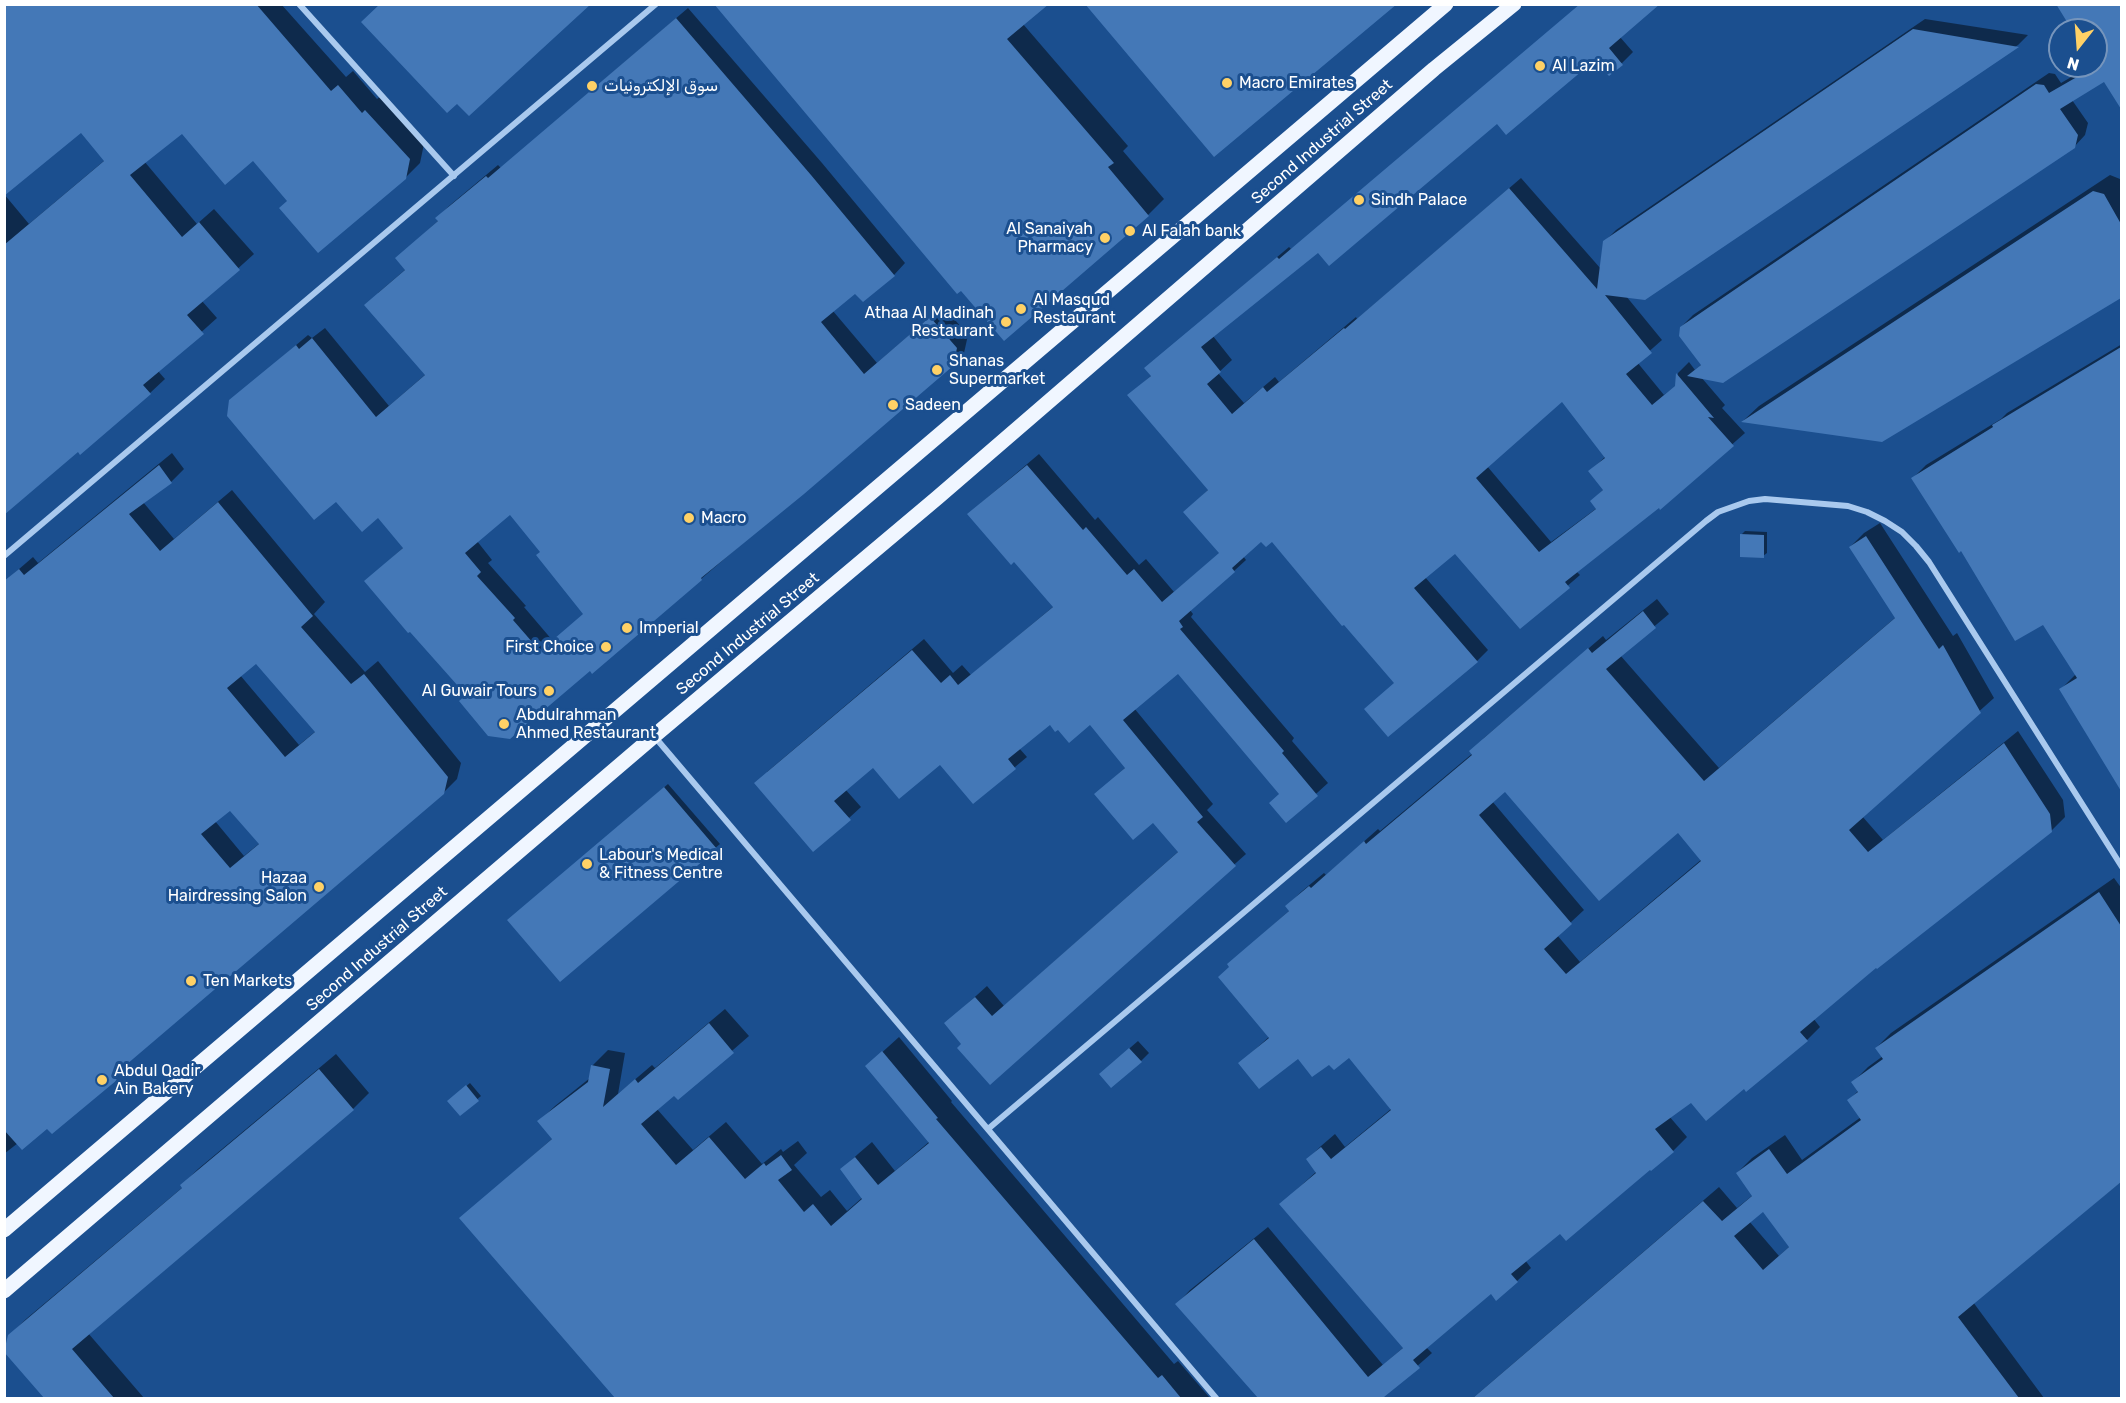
<!DOCTYPE html>
<meta charset="utf-8">
<style>
body{margin:0}
#map{position:relative;width:2126px;height:1403px;overflow:hidden;background:#1b4f8f;font-family:Rubik,sans-serif}
canvas{display:block}
.frame{position:absolute;inset:0;border:6px solid #fff;pointer-events:none}
.north{position:absolute;left:2048px;top:18px;width:60px;height:60px;box-sizing:border-box;background:#1b4f8f;border:2px solid #7695bc;border-radius:50%;rotate:197deg;font-size:16px;font-weight:700;line-height:24px;text-align:center;color:#fff}
.north::after{content:'';display:block;margin:auto;width:21px;height:27px;background:#ffd166;clip-path:polygon(50% 0,100% 100%,50% 72%,0 100%)}
</style>
<div id="map">
<canvas width="2126" height="1403"></canvas>
<div class="frame"></div>
<div class="north">N</div>
</div>
<script>
const c = document.querySelector('canvas').getContext('2d');
c.lineJoin = 'round';
function fillPath(path, color) {
  c.fillStyle = color;
  c.fill(path, 'evenodd');
}
function toPath(rows) {
  const path = new Path2D();
  for (const r of rows) {
    path.moveTo(r[0], r[1]);
    for (let i = 2; i < r.length; i += 2) path.lineTo(r[i], r[i + 1]);
  }
  return path;
}
function stroke(path, color, width, dash) {
  c.strokeStyle = color;
  c.lineWidth = width;
  c.lineCap = dash ? 'butt' : 'round';
  c.setLineDash(dash || []);
  c.stroke(path);
}
function label(font, color, halo, rows, align = 'center') {
  c.font = font + ' Rubik,"Noto Naskh Arabic",sans-serif';
  c.lineWidth = 6;
  c.setLineDash([]);
  c.textBaseline = 'middle';
  c.strokeStyle = halo;
  c.fillStyle = color;
  for (const [text, x, y, turn = 0] of rows) {
    c.save();
    c.translate(x, y);
    c.rotate((+turn || 0) * Math.PI / 180);
    c.textAlign = isNaN(turn) ? turn : align;
    if (halo) c.strokeText(text, 0, 0);
    c.fillText(text, 0, 0);
    c.restore();
  }
}
fillPath(toPath([
 [4,4,281,4,346,77,353,71,377,99,381,96,424,144,420,163,405,178,289,200,253,159,182,131,144,161,197,224,214,209,254,254,202,301,217,318,158,371,165,379,150,393,78,450,4,513,4,194,29,224,105,160],
 [716,4,1023,24,1128,146,1123,151,1164,199,1148,215,1004,338],
 [2057,4,2122,4,2122,107,2105,80,2072,100,2088,123,2085,135,2074,147,1701,377,1725,405,1722,408,1745,433,1660,508,1659,506,1576,571,1580,575,1520,627,1456,552,1425,577,1488,650,1477,661,1396,682,1272,540,1261,540,1243,556,1246,560,1234,571,1190,610,1193,614,1191,617,1294,738,1292,741,1328,783,1286,821,1281,794,1178,672,1134,708,1213,804,1207,810,1246,854,990,1082,946,1023,987,986,1004,1006,1179,851,1153,821,1096,794,1126,767,1090,723,1058,728,1050,723,1019,748,1027,757,973,802,941,763,873,766,845,789,861,807,814,850,767,772,924,639,953,673,962,665,971,675,1054,606,981,503,1039,454,1095,520,1098,517,1139,565,1146,559,1174,592,1220,553,1185,512,1209,489,1129,395,1152,375,1146,368,1289,247,1291,249,1620,37,1633,52,1622,63,1595,58,1497,122,1318,251,1213,336,1232,360,1218,373,1244,403,1275,377,1279,382,1356,317,1357,319,1521,178,1601,269,1604,242,1616,230,1925,19,2028,35,2018,45,1645,298,1626,296,1662,340,1637,362,1664,395,1677,385,1678,373,1689,362,1695,370,1702,364,1681,327,1693,315,2049,73,2055,74,2061,83,2090,66,2096,66,2096,30,2073,30],
 [1562,399,1606,456,1590,471,1604,489,1592,501,1597,508,1551,542,1487,466],
 [688,8,822,163,905,263,894,275,856,291,833,311,877,363,943,306,968,335,964,353,701,579,590,669,468,694,366,581,404,547,379,516,336,500,230,401,308,335,312,338,325,328,389,406,426,374,378,293,406,269,397,258,439,220,437,218,449,206,498,165,501,168],
 [511,513,542,551,585,613,553,641,524,607,526,606,488,563,492,560,477,541],
 [2110,175,2120,179,2122,181,2122,296,1882,441,1744,420,1759,406],
 [2122,344,2122,788,2061,689,2076,674,2043,623,1962,549,1913,478,1926,465,2001,419,2007,413],
 [172,453,184,469,171,482,143,502,174,539,232,490,325,602,314,614,365,672,378,661,461,763,457,779,443,793,126,1062,129,1066,116,1079,52,1132,47,1126,18,1143,4,1154,4,582,33,557,38,563],
 [257,662,316,731,299,745,240,675],
 [230,808,260,843,244,856,215,821],
 [1880,523,1953,636,1957,633,1994,698,1862,816,1883,840,2018,731,2063,800,2065,817,2051,831,1876,966,1813,1018,1820,1027,1807,1040,1744,1087,1691,1100,1669,1116,1687,1137,1673,1151,1651,1169,1650,1167,1560,1232,1525,1260,1531,1268,1517,1281,1496,1299,1491,1292,1426,1347,1432,1353,1381,1398,1260,1398,1177,1304,1190,1290,1268,1227,1383,1365,1404,1347,1281,1204,1317,1171,1308,1159,1321,1146,1335,1134,1345,1147,1391,1109,1349,1056,1329,1062,1298,1057,1240,1063,1270,1036,1229,964,1290,910,1287,906,1301,892,1324,873,1326,875,1378,829,1380,831,1473,753,1484,738,1603,636,1606,640,1657,599,1669,614,1620,655,1719,768,1896,617,1850,547,1864,533],
 [1505,790,1678,831,1702,859,1580,962,1557,935,1584,910,1492,801],
 [1745,531,1767,532,1767,553,1763,556,1741,535],
 [668,784,720,844,560,980,513,917],
 [2114,878,2122,889,2122,1181,1973,1302,2044,1398,1473,1398,1719,1187,1737,1208,1753,1195,1737,1173,1752,1158,1785,1135,1802,1160,1861,1117,1849,1100,1859,1090,1853,1082,1868,1067,1883,1056,1876,1048,1891,1033],
 [1764,1209,1790,1246,1779,1256,1749,1221],
 [725,1009,749,1036,678,1098,675,1094,657,1109,693,1150,726,1122,762,1164,781,1149,783,1152,798,1141,807,1153,794,1165,821,1197,830,1190,847,1211,863,1197,842,1169,858,1154,872,1142,895,1171,930,1141,867,1066,899,1037,952,1101,951,1102,1174,1364,1178,1361,1210,1398,622,1398,461,1218,553,1138,539,1121,555,1106,590,1078,592,1066,608,1050,625,1053,618,1094,652,1065,655,1068],
 [1138,1041,1149,1053,1141,1061,1109,1066],
 [336,1054,369,1093,353,1109,88,1333,144,1398,46,1398,5,1351,9,1336,26,1319,183,1187,182,1185,198,1169],
 [470,1083,481,1096,460,1114,452,1098]
]), '#0007');
fillPath(toPath([
 [4,4,256,4,331,91,338,85,362,113,365,110,410,159,406,179,318,253,279,208,287,201,253,161,225,185,182,134,130,175,182,237,199,222,240,270,187,315,204,334,143,385,151,394,80,455,78,452,4,515,4,245,104,161,81,133,4,196],
 [380,4,591,4,469,116,457,104,447,113,361,22],
 [714,4,1049,4,1007,39,1114,163,1108,167,1149,216,1004,341,961,291,957,294],
 [1085,4,1397,4,1214,157],
 [1580,4,1660,4,1609,48,1623,65,1609,76,1595,60,1506,135,1497,124,1329,266,1318,253,1201,347,1221,372,1207,384,1232,414,1263,387,1267,392,1344,328,1345,329,1509,188,1597,289,1603,241,1913,29,2019,47,1645,300,1605,295,1652,353,1626,374,1652,405,1675,386,1676,373,1714,418,1708,417,1734,446,1660,510,1659,508,1565,582,1570,588,1520,629,1455,554,1414,588,1478,662,1388,737,1364,709,1394,683,1344,625,1342,626,1272,542,1266,547,1261,542,1232,568,1235,572,1179,621,1183,627,1180,629,1284,751,1282,753,1318,796,1286,823,1269,803,1279,794,1178,674,1123,720,1203,817,1197,822,1236,866,990,1085,957,1048,961,1044,944,1023,975,997,992,1016,1178,852,1153,823,1133,840,1094,794,1125,768,1090,725,1069,743,1058,730,1055,732,1050,725,1008,759,1016,769,973,804,940,765,899,799,873,768,834,801,851,820,813,852,754,783,912,650,941,683,950,675,958,685,1053,607,1014,562,1011,565,967,514,1027,465,1083,530,1086,527,1127,575,1134,569,1162,602,1219,553,1183,512,1208,490,1127,395,1151,376,1144,368,1277,257,1279,259],
 [1562,402,1605,458,1588,471,1603,490,1590,501,1596,509,1539,552,1476,478],
 [2056,4,2121,4,2121,109,2104,82,2060,109,2078,135,2075,148,1723,383,1687,376,1701,365,1679,336,1680,327,2036,84,2044,85,2049,93,2096,66,2096,30,2072,30],
 [676,18,811,175,895,276,863,302,855,294,821,322,864,374,930,317,957,348,953,366,804,494,701,578,702,580,592,674,590,671,510,739,488,736,459,701,466,695,410,632,408,633,364,581,403,548,378,518,362,532,336,502,314,520,227,416,229,400,296,345,299,349,312,338,376,417,425,375,364,305,405,270,395,258,438,221,435,218,486,176,488,178],
 [510,515,540,552,536,555,583,614,540,651,513,620,515,618,477,576,481,572,465,553],
 [2093,191,2104,194,2121,224,2121,298,1882,442,1741,422],
 [2121,347,2121,791,2059,689,2077,678,2043,625,2015,641,1961,551,1959,553,1911,478,1993,427,1992,425],
 [159,465,172,483,129,514,160,551,218,502,313,616,301,627,351,684,364,674,448,777,444,794,113,1076,117,1080,52,1134,47,1129,22,1150,4,1130,4,581,19,569,24,575],
 [256,664,315,732,285,757,227,688],
 [230,811,259,844,230,868,201,834],
 [1740,534,1764,535,1764,558,1740,557],
 [1866,536,1939,649,1943,645,1981,713,1849,830,1868,852,2004,743,2050,814,2052,832,1877,969,1876,968,1800,1032,1808,1041,1746,1092,1744,1089,1706,1121,1691,1103,1655,1129,1674,1152,1651,1171,1650,1170,1566,1241,1560,1234,1511,1274,1518,1282,1496,1301,1491,1294,1413,1360,1420,1368,1384,1397,1386,1398,1258,1398,1175,1304,1254,1239,1368,1377,1403,1348,1279,1204,1316,1173,1306,1159,1321,1147,1331,1159,1391,1110,1349,1058,1334,1070,1329,1065,1312,1077,1298,1059,1259,1089,1238,1063,1269,1038,1218,977,1229,967,1227,964,1289,911,1285,906,1309,886,1311,888,1364,841,1366,844,1472,755,1469,751,1588,648,1592,653,1643,611,1656,628,1606,669,1704,781,1895,618,1849,547],
 [1505,792,1599,901,1678,833,1701,861,1566,974,1544,949,1572,924,1479,815],
 [664,787,717,849,560,982,507,920],
 [2099,892,2121,926,2121,1182,1958,1317,2019,1398,1473,1398,1703,1201,1722,1221,1752,1196,1736,1173,1769,1149,1787,1174,1861,1120,1847,1100,1858,1092,1851,1082,1883,1059,1875,1048],
 [1763,1212,1789,1247,1763,1270,1734,1236],
 [709,1023,734,1053,678,1100,674,1096,641,1124,676,1165,709,1137,745,1179,764,1163,766,1166,781,1155,792,1170,778,1180,804,1212,813,1204,831,1226,862,1199,840,1169,855,1157,878,1185,929,1143,865,1066,882,1051,938,1118,936,1119,1158,1378,1162,1375,1181,1398,615,1398,459,1218,552,1139,537,1121,588,1082,591,1065,610,1069,603,1107,635,1079,638,1083],
 [1129,1048,1142,1062,1111,1088,1099,1074],
 [319,1069,354,1110,72,1349,114,1398,44,1398,4,1352,8,1335,182,1188,180,1185],
 [466,1085,479,1101,460,1116,447,1101]
]), '#4478b7');
stroke(toPath([
 [299,4,454,176],
 [4,556,656,4],
 [654,736,1216,1398],
 [988,1129,1706,521,1718,512,1749,501,1765,499,1848,506,1867,512,1885,521,1902,532,1916,546,1929,562,2122,867]
]), '#a9c9ee', 6);
stroke(toPath([
 [4,1230,1446,4],
 [4,1291,654,736,937,498,1434,69,1514,4]
]), '#f0f6ff', 15);
for (const [x, y, r, color] of [
 [1540,66,6,"#ffd166"],
 [1227,83,6,"#ffd166"],
 [592,86,6,"#ffd166"],
 [1359,200,6,"#ffd166"],
 [1130,231,6,"#ffd166"],
 [1105,238,6,"#ffd166"],
 [1021,309,6,"#ffd166"],
 [1006,322,6,"#ffd166"],
 [937,370,6,"#ffd166"],
 [893,405,6,"#ffd166"],
 [689,518,6,"#ffd166"],
 [627,628,6,"#ffd166"],
 [606,647,6,"#ffd166"],
 [549,691,6,"#ffd166"],
 [504,724,6,"#ffd166"],
 [587,864,6,"#ffd166"],
 [319,887,6,"#ffd166"],
 [191,981,6,"#ffd166"],
 [102,1080,6,"#ffd166"]
]) {
  const dot = new Path2D();
  dot.arc(x, y, r, 0, 2 * Math.PI);
  c.fillStyle = color;
  c.fill(dot);
  stroke(dot, '#1b4f8f', 2);
}
label('16px', '#fff', '#1b4f8f', [
 ["Al Lazim",1552,66],
 ["Macro Emirates",1239,83],
 ["سوق الإلكترونيات",604,86],
 ["Sindh Palace",1371,200],
 ["Al Sanaiyah",1093,229,"right"],
 ["Pharmacy",1093,247,"right"],
 ["Al Falah bank",1142,231],
 ["Al Masqud",1033,300],
 ["Restaurant",1033,318],
 ["Athaa Al Madinah",994,313,"right"],
 ["Restaurant",994,331,"right"],
 ["Shanas",949,361],
 ["Supermarket",949,379],
 ["Sadeen",905,405],
 ["Macro",701,518],
 ["Imperial",639,628],
 ["First Choice",594,647,"right"],
 ["Al Guwair Tours",537,691,"right"],
 ["Abdulrahman",516,715],
 ["Ahmed Restaurant",516,733],
 ["Labour's Medical",599,855],
 ["& Fitness Centre",599,873],
 ["Hazaa",307,878,"right"],
 ["Hairdressing Salon",307,896,"right"],
 ["Ten Markets",203,981],
 ["Abdul Qadir",114,1071],
 ["Ain Bakery",114,1089]
], 'left');
label('16px', '#fff', '#1b4f8f', [
 ["Second Industrial Street",1322,142,-41],
 ["Second Industrial Street",748,634,-40],
 ["Second Industrial Street",377,949,-41]
]);
</script>
